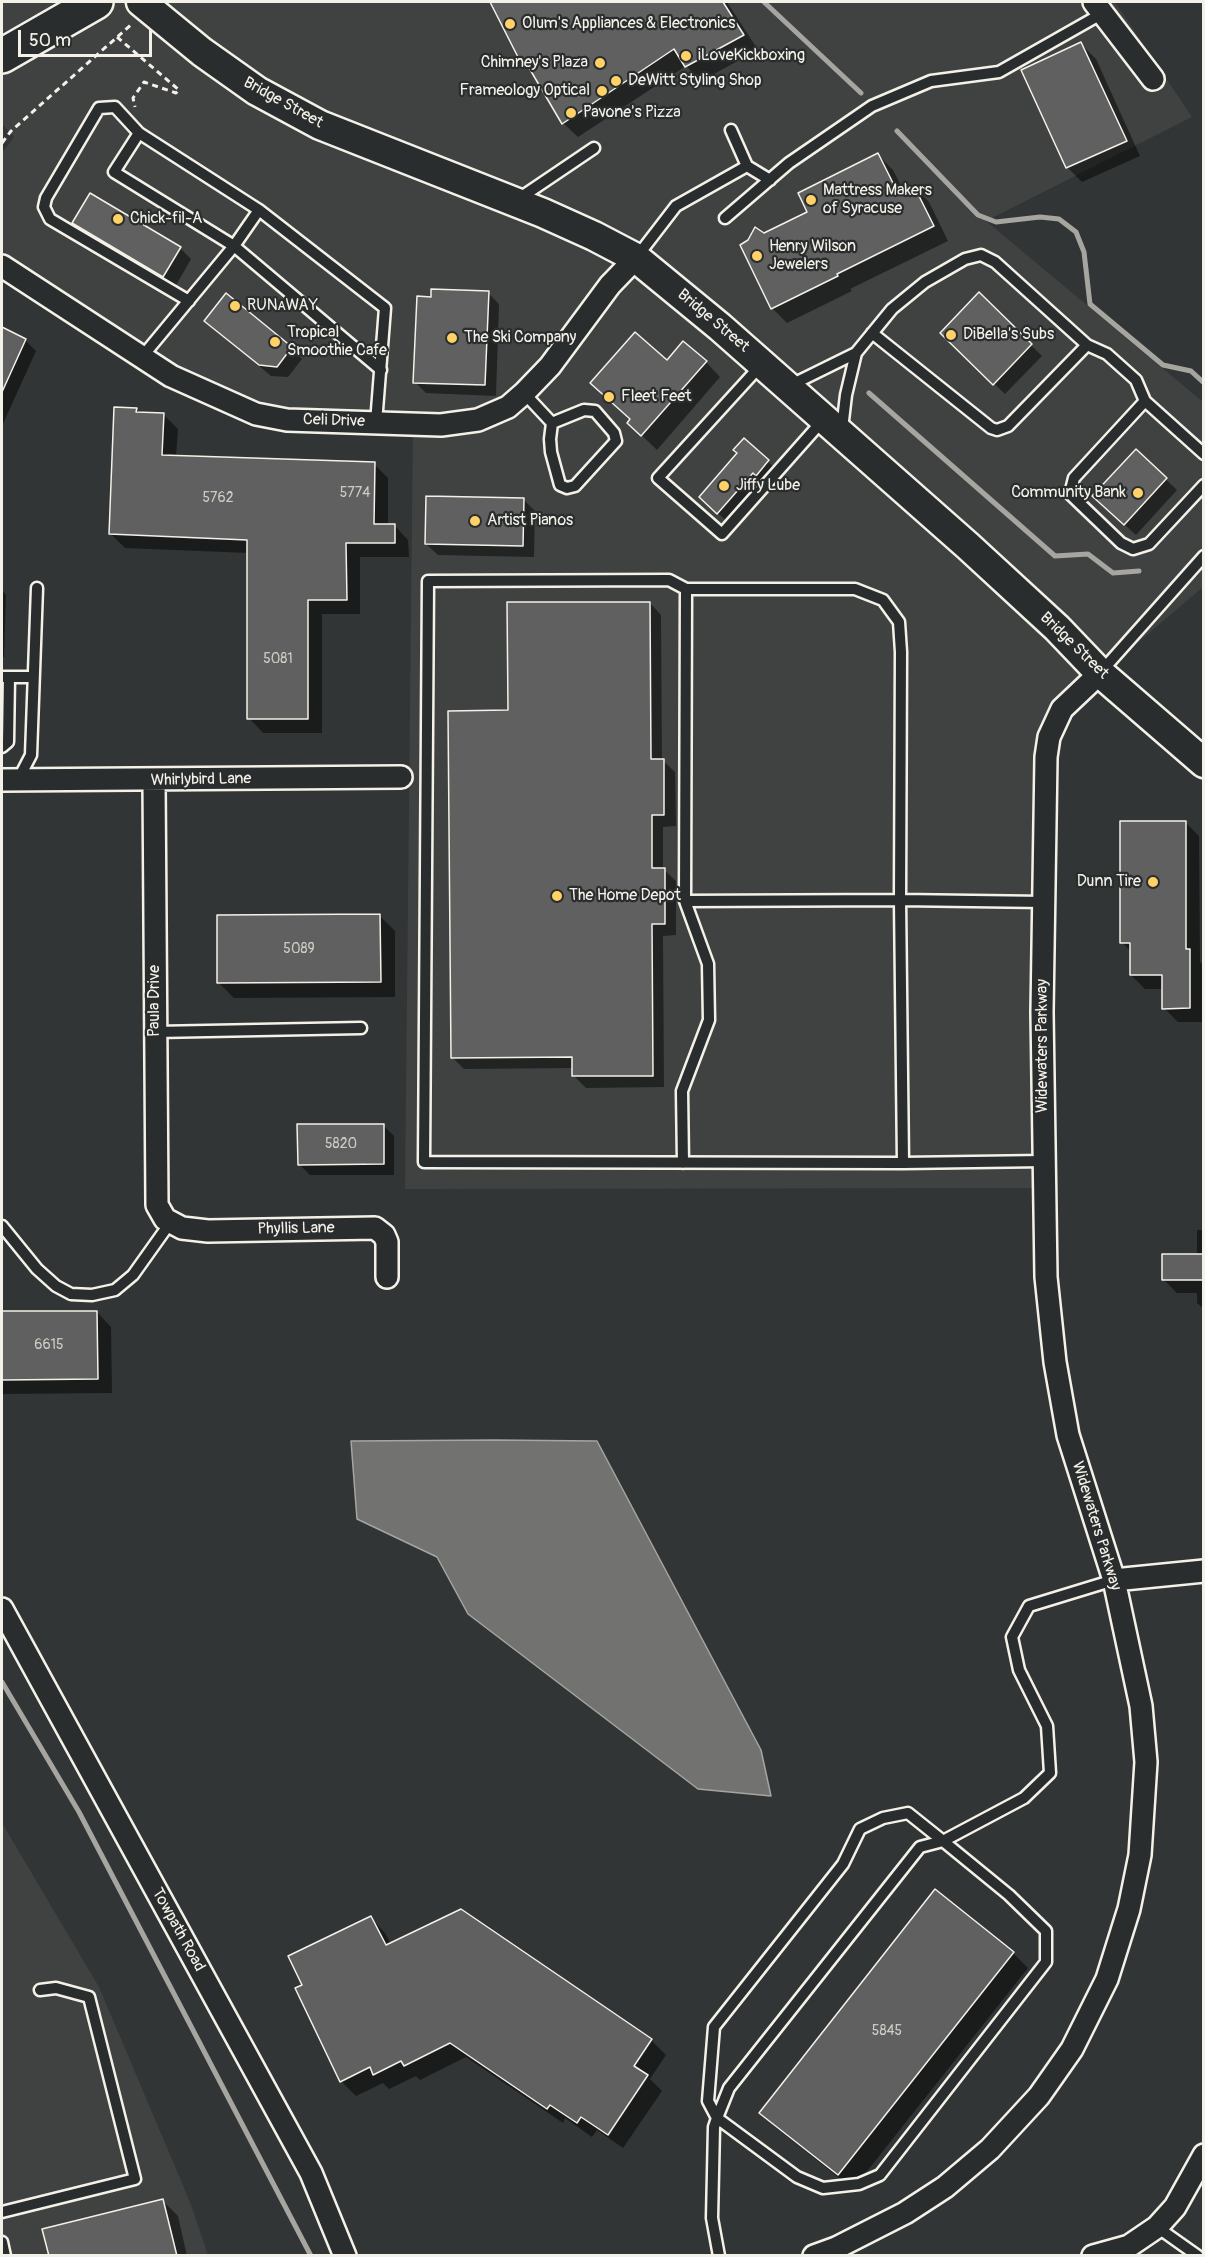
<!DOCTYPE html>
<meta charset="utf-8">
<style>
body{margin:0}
#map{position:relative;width:1205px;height:2257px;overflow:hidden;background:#323535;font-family:Pangolin,sans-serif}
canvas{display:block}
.frame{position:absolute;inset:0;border:3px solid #f4f1e8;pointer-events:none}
.scale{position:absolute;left:18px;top:30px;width:134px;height:27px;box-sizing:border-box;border:3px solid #f4f1e8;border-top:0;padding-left:8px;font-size:18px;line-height:21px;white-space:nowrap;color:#f4f1e8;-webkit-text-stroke:4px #2a2d2e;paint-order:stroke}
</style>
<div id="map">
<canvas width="1205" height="2257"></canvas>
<div class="frame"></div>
<div class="scale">50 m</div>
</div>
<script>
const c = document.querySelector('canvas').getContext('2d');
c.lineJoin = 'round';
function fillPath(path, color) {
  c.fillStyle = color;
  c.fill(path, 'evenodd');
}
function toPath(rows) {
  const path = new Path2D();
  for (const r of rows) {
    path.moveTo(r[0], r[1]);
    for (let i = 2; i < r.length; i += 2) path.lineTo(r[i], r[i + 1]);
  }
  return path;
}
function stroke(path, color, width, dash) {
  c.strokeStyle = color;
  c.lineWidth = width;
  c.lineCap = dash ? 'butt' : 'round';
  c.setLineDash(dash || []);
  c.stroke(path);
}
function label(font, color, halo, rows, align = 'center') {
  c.font = font + ' Pangolin,sans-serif';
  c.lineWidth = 4.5;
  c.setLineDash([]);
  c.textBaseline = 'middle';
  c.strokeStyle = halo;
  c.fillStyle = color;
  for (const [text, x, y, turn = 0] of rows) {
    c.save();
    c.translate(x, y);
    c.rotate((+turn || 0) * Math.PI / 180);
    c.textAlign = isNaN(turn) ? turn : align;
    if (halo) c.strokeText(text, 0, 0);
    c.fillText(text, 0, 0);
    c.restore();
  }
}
fillPath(toPath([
 [2,2,1115,2,1192,117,986,221,1203,402,1203,587,1087,686,1049,737,1045,1188,405,1189,413,419,297,413,261,405,169,367,2,256,2,153,14,137,2,124],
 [2,1823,99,1987,190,2202,208,2255,2,2255]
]), '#404242');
const water = toPath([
 [495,1440,597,1441,761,1750,771,1796,698,1789,468,1614,437,1557,357,1519,351,1441,495,1440]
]);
fillPath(water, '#727370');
stroke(water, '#a6a5a0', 1.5);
fillPath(toPath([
 [491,2,650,2,654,9,667,2,727,2,758,50,701,81,686,66,578,137,563,123,534,73,522,62],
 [1081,44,1096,59,1140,156,1082,182,1068,168,1023,71],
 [878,155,893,170,904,192,914,187,929,202,948,241,850,289,852,291,787,323,772,308,809,213],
 [74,223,180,248,191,259,175,287,85,234],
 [488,293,499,304,496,396,426,393,415,382],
 [979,294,1042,356,1005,394,942,333],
 [226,295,302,359,288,377,271,376,206,321],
 [2,329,25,340,36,351,2,426],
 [667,362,706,362,720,377,657,450,629,423,631,420,592,383],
 [136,409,140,413,163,414,178,429,176,457,374,464,388,478,388,525,394,525,408,540,409,557,360,557,360,614,322,614,322,733,263,733,249,718,249,553,125,548,111,534],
 [744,440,779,472,729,523,712,508],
 [1136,451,1177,490,1136,535,1105,507],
 [524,500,535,511,534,557,438,555,426,544],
 [2,590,6,595,4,657,2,657],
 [650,603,661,615,662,760,675,772,676,826,663,827,663,869,676,881,676,935,663,936,664,1087,586,1088,574,1076,574,1068,464,1069,452,1057,509,712],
 [1185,822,1199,836,1200,962,1203,965,1203,1022,1178,1022,1164,1008,1164,989,1145,989,1131,975,1131,952,1122,942],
 [380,916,395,931,395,997,234,998,219,983],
 [383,1125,394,1136,394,1175,310,1175,299,1164],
 [1197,1230,1204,1230,1204,1309,1197,1303,1197,1293,1177,1293,1163,1279,1197,1256],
 [97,1312,111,1327,112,1393,2,1394,2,1313],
 [461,1911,652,2041,666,2055,650,2079,662,2091,623,2148,597,2130,592,2137,565,2118,563,2123,466,2057,420,2080,416,2076,389,2089,383,2083,356,2096,341,2081,304,1986,371,1918,385,1933,391,1944],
 [1013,1953,1028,1968,853,2189,775,2127,761,2112],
 [163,2201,178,2216,187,2256,50,2256]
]), '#0007');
stroke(toPath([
 [764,2,861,93],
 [897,131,978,215,996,222,1040,217,1059,219,1076,232,1084,252,1090,304,1163,365,1191,371,1204,383],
 [869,393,1055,556,1088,554,1113,573,1139,571],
 [2,1682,79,1812,311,2256]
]), '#a6a5a0', 5);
const building = toPath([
 [490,2,723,2,744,35,685,67,674,49,562,124,525,61,521,63,490,2],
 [1081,42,1127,141,1066,168,1021,70,1081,42],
 [878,153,898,193,914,186,934,226,837,274,838,276,771,309,740,245,748,240,755,227,764,233,807,212,798,193,878,153],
 [90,193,181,247,163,277,72,223,90,193],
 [431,289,489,291,485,385,413,383,417,296,431,297,431,289],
 [979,292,1032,344,993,385,940,333,979,292],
 [226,293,292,347,277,367,259,365,204,321,226,293],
 [2,327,26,339,2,392,2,327],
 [635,332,667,360,683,341,707,361,641,436,627,423,630,419,590,383,635,332],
 [114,407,137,408,136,412,164,413,162,455,375,462,374,524,395,524,395,543,346,543,347,600,308,600,308,719,247,719,247,540,109,534,114,407],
 [744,438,769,460,756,476,753,473,717,514,699,497,737,453,733,450,744,438],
 [1136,449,1167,478,1124,525,1092,496,1136,449],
 [426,496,524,498,523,546,425,544,426,496],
 [507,602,650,602,651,759,664,759,664,815,652,815,652,868,665,868,665,924,652,924,653,1076,572,1076,572,1057,451,1058,448,711,508,710,507,602],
 [1120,821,1186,821,1186,949,1190,949,1190,1008,1162,1009,1162,975,1130,975,1130,943,1120,943,1120,821],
 [380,914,381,982,217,983,217,915,380,914],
 [297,1124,384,1124,384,1164,298,1165,297,1124],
 [1162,1254,1203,1254,1203,1280,1162,1280,1162,1254],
 [2,1311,97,1311,98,1379,2,1380,2,1311],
 [935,1889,1014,1952,838,2175,759,2113,935,1889],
 [461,1909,652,2039,634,2066,648,2075,608,2135,581,2117,577,2123,550,2105,547,2109,450,2043,404,2066,401,2061,373,2075,370,2067,340,2082,295,1988,302,1985,288,1956,371,1916,386,1945,461,1909],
 [163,2199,177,2256,49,2256,42,2229,163,2199]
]);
fillPath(building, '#5f605f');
stroke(building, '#f4f1e8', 1.5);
const lane = toPath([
 [731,130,747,166,770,180],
 [139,133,115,107,99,108,46,198,44,207,50,219,189,301],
 [517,200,594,148],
 [259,210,139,133,114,172,234,246,381,370],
 [725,218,789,163,872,106,931,81,999,72,1103,13],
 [636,258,676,206,747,166],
 [872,333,991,428,997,430,1008,426,1087,345],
 [142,357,234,246,259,210,385,308,376,423],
 [762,364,658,478,722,534,824,419],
 [789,386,856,353,892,309,925,282,965,259,981,255,995,262,1087,345,1107,354,1136,380,1145,401,1204,454],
 [524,393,552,423],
 [1145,401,1074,478,1070,494,1121,543,1133,549,1149,544,1204,485],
 [584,410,595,411,614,433,616,441,575,486,567,488,560,485,551,452,550,439,552,423,584,410],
 [842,429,846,395,856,353],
 [686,589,669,580,428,581,424,1162,903,1163],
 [1100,673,1204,556],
 [3,677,33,677],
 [2,747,8,742,9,677],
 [18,780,31,755,37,588],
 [1044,902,900,900,685,901,686,589,855,589,883,600,899,622,901,652,900,900,903,1163,1044,1161],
 [156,1032,361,1028],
 [683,1163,682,1091,709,1020,708,964,685,901],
 [2,1226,37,1269,56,1286,71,1294,92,1295,115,1290,133,1275,170,1223],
 [2,2212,135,2179,89,1997,56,1988,40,1990],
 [1157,2227,1198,2256],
 [2,2242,5,2256],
 [719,2256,712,2218,714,2127,717,2118,729,2088,920,1847,943,1841,1009,1895,1046,1931,1046,1962,880,2175,859,2184,823,2188,797,2177,717,2118,708,2101,714,2027,843,1864,860,1829,883,1818,908,1813,943,1841,1024,1798,1050,1773,1047,1726,1019,1670,1012,1637,1029,1606,1114,1580]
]);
const street = toPath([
 [1094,2,1153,79],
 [2,266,171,376,256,414,287,420,441,425,478,420,508,407,524,393,550,366,610,285,636,258],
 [2,780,401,777],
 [154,780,157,1205,165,1219,182,1228,208,1231,375,1228,384,1235,387,1242,387,1277],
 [1114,1580,1204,1571],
 [2,1609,311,2173,345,2256],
 [814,2256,836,2248,905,2213,945,2187,990,2149,1039,2096,1072,2049,1107,1979,1129,1909,1140,1855,1146,1762,1141,1706,1114,1580,1068,1435,1055,1362,1046,1277,1042,1012,1046,757,1049,737,1062,709,1100,673],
 [1093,2256,1129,2246,1157,2227,1175,2207,1204,2155]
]);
const secondary = toPath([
 [141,2,202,52,257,91,320,125,543,213,594,236,636,258,720,327,968,546,1057,628,1100,673,1204,763]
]);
const primary = toPath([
 [2,56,96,2]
]);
stroke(lane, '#f4f1e8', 15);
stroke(street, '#f4f1e8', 26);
stroke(secondary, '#f4f1e8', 33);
stroke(primary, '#f4f1e8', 38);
stroke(toPath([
 [117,37,179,90,176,93,144,82,133,98,135,107],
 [2,143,11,131,133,23]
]), '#f4f1e8', 3, [6, 4.5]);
stroke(lane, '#2a2d2e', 10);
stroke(street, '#2a2d2e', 21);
stroke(secondary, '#2a2d2e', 28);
stroke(primary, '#2a2d2e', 33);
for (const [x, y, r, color] of [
 [510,24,6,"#ffd166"],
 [686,56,6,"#ffd166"],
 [600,63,6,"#ffd166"],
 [616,81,6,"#ffd166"],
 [602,91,6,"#ffd166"],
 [571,113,6,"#ffd166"],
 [811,200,6,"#ffd166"],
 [118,219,6,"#ffd166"],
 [757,256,6,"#ffd166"],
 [235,306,6,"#ffd166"],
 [951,335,6,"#ffd166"],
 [452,338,6,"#ffd166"],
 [275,342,6,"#ffd166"],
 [609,397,6,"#ffd166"],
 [724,486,6,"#ffd166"],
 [1138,493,6,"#ffd166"],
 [475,521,6,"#ffd166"],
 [1153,882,6,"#ffd166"],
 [557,896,6,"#ffd166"]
]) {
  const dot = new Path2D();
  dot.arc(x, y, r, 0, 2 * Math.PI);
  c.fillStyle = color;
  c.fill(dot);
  stroke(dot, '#2a2d2e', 2);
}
label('14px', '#cfcdc6', null, [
 ["5774",355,493],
 ["5762",218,498],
 ["5081",278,659],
 ["5089",299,949],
 ["5820",341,1144],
 ["6615",49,1345],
 ["5845",887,2031]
]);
label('16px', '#f4f1e8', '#2a2d2e', [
 ["Olum's Appliances & Electronics",522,24],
 ["iLoveKickboxing",698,56],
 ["Chimney's Plaza",588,63,"right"],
 ["DeWitt Styling Shop",628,81],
 ["Frameology Optical",590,91,"right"],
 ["Pavone's Pizza",583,113],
 ["Mattress Makers",823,191],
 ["of Syracuse",823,209],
 ["Chick-fil-A",130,219],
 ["Henry Wilson",769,247],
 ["Jewelers",769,265],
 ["RUNᴀWAY",247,306],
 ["Tropical",287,333],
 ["Smoothie Cafe",287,351],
 ["DiBella's Subs",963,335],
 ["The Ski Company",464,338],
 ["Fleet Feet",621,397],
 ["Jiffy Lube",736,486],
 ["Community Bank",1126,493,"right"],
 ["Artist Pianos",487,521],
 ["Dunn Tire",1141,882,"right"],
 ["The Home Depot",569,896]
], 'left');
label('16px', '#f4f1e8', '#2a2d2e', [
 ["Bridge Street",283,103,29],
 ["Bridge Street",713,321,40],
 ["Celi Drive",334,421,2],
 ["Bridge Street",1074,646,44],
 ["Whirlybird Lane",201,780,-1],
 ["Paula Drive",155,1001,-90],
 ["Widewaters Parkway",1043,1046,-90],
 ["Phyllis Lane",296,1229,-1],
 ["Widewaters Parkway",1096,1526,73],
 ["Towpath Road",178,1930,61]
]);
</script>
